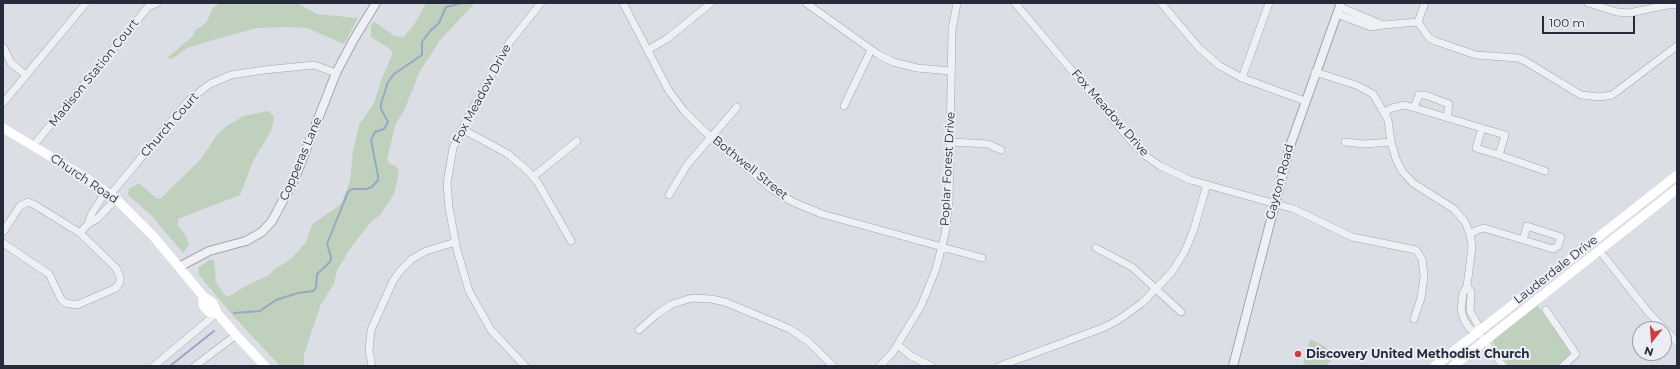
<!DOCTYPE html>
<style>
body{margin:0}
#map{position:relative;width:1680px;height:369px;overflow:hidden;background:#dcdee6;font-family:Montserrat,sans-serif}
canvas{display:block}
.frame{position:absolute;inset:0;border:4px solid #262b3c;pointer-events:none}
.north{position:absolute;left:1632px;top:321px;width:40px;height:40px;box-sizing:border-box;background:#ebedf4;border:1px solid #9c9faa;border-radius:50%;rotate:197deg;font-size:11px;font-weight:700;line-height:16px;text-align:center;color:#262b3c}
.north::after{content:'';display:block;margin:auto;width:14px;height:18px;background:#cd3e43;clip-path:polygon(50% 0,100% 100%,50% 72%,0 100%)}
.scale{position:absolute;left:1542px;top:16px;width:93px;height:18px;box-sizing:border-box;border:2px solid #262b3c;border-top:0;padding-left:5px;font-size:12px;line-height:14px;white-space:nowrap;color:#262b3c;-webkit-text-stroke:3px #ebedf4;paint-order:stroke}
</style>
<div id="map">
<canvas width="1680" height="369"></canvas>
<div class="frame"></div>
<div class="north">N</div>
<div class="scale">100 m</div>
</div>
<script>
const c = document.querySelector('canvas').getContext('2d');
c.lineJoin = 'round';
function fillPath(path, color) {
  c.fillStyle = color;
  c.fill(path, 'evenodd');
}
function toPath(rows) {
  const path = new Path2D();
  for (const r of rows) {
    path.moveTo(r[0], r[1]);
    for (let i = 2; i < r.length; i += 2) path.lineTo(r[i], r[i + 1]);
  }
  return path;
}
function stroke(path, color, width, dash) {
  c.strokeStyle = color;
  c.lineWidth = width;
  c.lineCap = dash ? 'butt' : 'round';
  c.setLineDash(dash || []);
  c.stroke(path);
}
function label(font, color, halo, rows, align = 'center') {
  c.font = font + ' Montserrat,sans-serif';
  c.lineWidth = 4;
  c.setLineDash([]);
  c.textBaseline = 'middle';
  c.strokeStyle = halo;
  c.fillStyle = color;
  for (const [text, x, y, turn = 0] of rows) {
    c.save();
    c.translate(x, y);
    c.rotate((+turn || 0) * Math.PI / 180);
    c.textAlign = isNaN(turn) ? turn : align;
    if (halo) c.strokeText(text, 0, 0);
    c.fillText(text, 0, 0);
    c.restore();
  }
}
fillPath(toPath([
 [220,3,291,3,299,4,317,14,358,18,344,44,307,28,287,27,257,28,206,42,187,48,172,59,167,58,192,37,196,29,201,27,207,21,213,8],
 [426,3,475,3,440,40,419,73,404,111,396,123,387,159,389,163,397,167,399,172,394,194,381,214,370,223,352,246,337,270,334,284,321,304,304,354,304,366,280,366,235,318,199,275,198,268,209,260,214,260,216,282,224,294,228,297,244,287,269,275,275,269,291,259,306,242,312,225,315,222,336,208,342,202,350,181,353,151,359,125,374,103,382,78,393,53,390,49,371,37,371,24,375,22,395,36,404,37,415,23],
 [268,111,273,115,274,120,271,131,253,161,240,195,178,219,178,225,186,236,189,244,183,253,151,215,129,196,128,194,129,189,139,183,156,198,160,199,201,159,216,136,228,125,244,116],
 [1537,305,1571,353,1571,355,1557,366,1509,366,1493,343,1493,340],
 [1310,339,1326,347,1330,354,1329,356,1332,359,1326,366,1309,366,1303,363]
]), '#bfd0bd');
stroke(toPath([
 [234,313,260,311,276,300,298,293,313,291,316,288,317,274,330,262,331,257,327,244,348,192,352,189,366,189,372,187,378,180,378,176,371,140,375,132,384,129,388,122,381,109,381,104,388,82,394,74,422,55,422,42,430,31,439,23,446,7,462,3],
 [170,366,214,331]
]), '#96a8c7', 2);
const minor = toPath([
 [623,3,669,91,684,111,703,130,770,188,793,202,822,214,982,258],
 [806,3,879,55,893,62,917,68,951,71],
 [1015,3,1132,142,1146,156,1160,166,1190,180,1294,209,1352,237,1416,250,1422,259,1424,276,1421,298,1414,319],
 [1161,3,1199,48,1220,66,1242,78,1305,101],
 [1588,3,1617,12,1629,13,1672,4,1677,5],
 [1337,14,1371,27,1383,25,1340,7],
 [1418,22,1425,3],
 [1383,25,1418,22,1429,38,1435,41,1476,55,1518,58,1525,61,1581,95,1600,97,1612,95,1677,46],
 [4,48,11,63,26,75],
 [648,50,668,38,711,3],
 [1315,72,1356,85,1373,94,1388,120,1391,142,1396,159,1402,171,1413,183,1454,209,1465,222,1470,234,1472,247,1467,286,1463,293,1461,310,1464,320,1470,329,1478,332],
 [1242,78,1269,3],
 [3,103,86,3],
 [844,106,871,50],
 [1414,108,1419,95,1425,95,1449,104,1447,118],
 [1385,112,1392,108,1405,105,1505,135,1499,155,1545,171],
 [1482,128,1476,148,1499,155],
 [462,129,508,154,528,171,538,183,571,241],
 [951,142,988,144,1001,150],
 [1345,142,1364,144,1391,142],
 [33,146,148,7,157,3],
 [533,177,577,141],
 [106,191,91,215,88,224,97,219,116,199],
 [110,195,189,100,210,84,231,75,264,70,314,65,336,73],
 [669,195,687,165,737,107],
 [3,232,20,206,28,202,35,205,80,233,88,224],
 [1470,234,1477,230,1484,228,1553,249,1558,246,1561,237,1527,226,1523,240],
 [3,243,49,274,61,299,65,303,77,305,116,288,120,282,120,277,116,268,80,233],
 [1096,248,1132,267,1181,312],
 [1599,250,1649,313,1677,342],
 [1467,286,1471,292,1470,311,1478,325,1478,332],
 [1546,310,1576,354,1563,366],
 [639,330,657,314,672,304,692,298,711,299,725,302,790,329,809,342,833,366],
 [1478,332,1503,366],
 [898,345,911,356,931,366],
 [154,366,217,313],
 [195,366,236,335],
 [372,366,369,351,371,330,393,281,400,271,412,259,426,251,456,242],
 [525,366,491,330,469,291,457,250,449,208,447,183,453,148,466,121,509,43,541,3],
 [880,366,893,352,921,306,936,269,945,234,949,202,952,30,957,3],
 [1000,366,1105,327,1118,320,1142,303,1172,272,1185,251,1194,229,1207,184]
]);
const tertiary = toPath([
 [179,267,209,251,246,241,262,232,272,221,295,178,336,73,354,39,376,3],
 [1233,366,1290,146,1341,3]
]);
stroke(minor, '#a2a5b0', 8);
stroke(tertiary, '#a2a5b0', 10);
stroke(minor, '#eef0f4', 7);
stroke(tertiary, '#eef0f4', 8);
stroke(toPath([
 [3,128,83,176,116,199,154,237,203,296,213,303,217,313,236,335,265,366],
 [203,296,203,305,209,312,217,313],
 [1435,366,1677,175],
 [1453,366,1677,189]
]), '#fff', 9);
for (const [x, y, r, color] of [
 [1298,354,4,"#cd3e43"]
]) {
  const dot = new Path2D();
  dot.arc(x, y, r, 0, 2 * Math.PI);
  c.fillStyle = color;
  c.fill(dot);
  stroke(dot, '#ebedf4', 1.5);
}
label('12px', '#262b3c', '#ebedf4', [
 ["Madison Station Court",94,73,-51],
 ["Fox Meadow Drive",482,94,-62],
 ["Fox Meadow Drive",1110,113,49],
 ["Church Court",170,125,-49],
 ["Copperas Lane",301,159,-67],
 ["Bothwell Street",750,168,39],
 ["Poplar Forest Drive",948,169,-87],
 ["Church Road",84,179,34],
 ["Gayton Road",1280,182,-75],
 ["Lauderdale Drive",1556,270,-38]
]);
label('bold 12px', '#262b3c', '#ebedf4', [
 ["Discovery United Methodist Church",1306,354]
], 'left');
</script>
